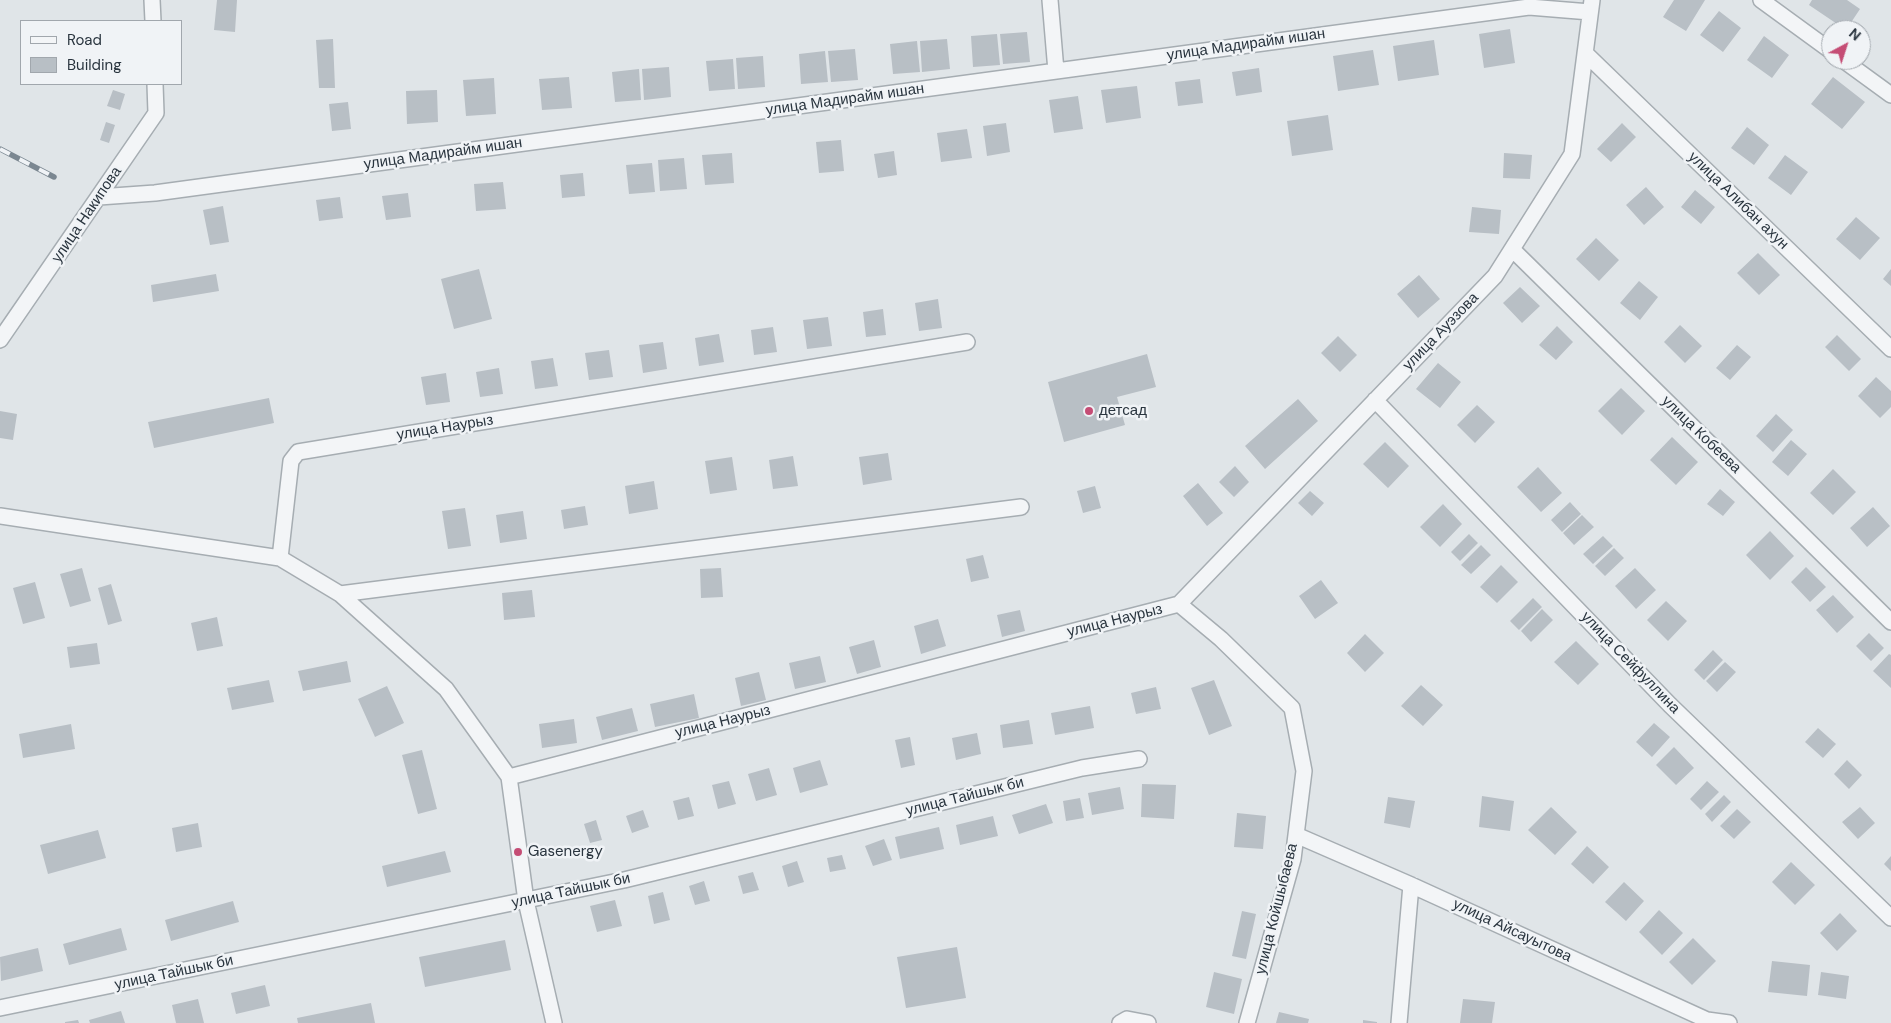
<!DOCTYPE html>
<meta charset="utf-8">
<style>
body{margin:0}
#map{position:relative;width:1891px;height:1023px;overflow:hidden;background:#e0e5e8;font-family:"DM Sans",sans-serif}
canvas{display:block}
.legend{position:absolute;left:20px;top:20px;width:162px;height:65px;box-sizing:border-box;background:#f0f3f6;border:1px solid #a1a7ad;margin:0;padding:6px 9px;list-style:none;font-size:15px;color:#2a353f}
.legend li{display:flex;align-items:center;gap:10px;height:25px}
.legend b{width:25px;border:1px solid #a1a7ad}
.north{position:absolute;left:1821px;top:20px;width:50px;height:50px;box-sizing:border-box;background:#f0f3f6;border:1px solid #a1a7ad;border-radius:50%;rotate:40deg;font-size:14px;font-weight:700;line-height:20px;text-align:center;color:#2a353f}
.north::after{content:'';display:block;margin:auto;width:18px;height:22px;background:#c54d75;clip-path:polygon(50% 0,100% 100%,50% 72%,0 100%)}
</style>
<div id="map">
<canvas width="1891" height="1023"></canvas>
<ul class="legend">
<li><b style="height:6px;background:#f3f5f7"></b>Road</li>
<li><b style="height:14px;background:#b8bfc5"></b>Building</li>
</ul>
<div class="north">N</div>
</div>
<script>
const c = document.querySelector('canvas').getContext('2d');
c.lineJoin = 'round';
function fillPath(path, color) {
  c.fillStyle = color;
  c.fill(path, 'evenodd');
}
function toPath(rows) {
  const path = new Path2D();
  for (const r of rows) {
    path.moveTo(r[0], r[1]);
    for (let i = 2; i < r.length; i += 2) path.lineTo(r[i], r[i + 1]);
  }
  return path;
}
function stroke(path, color, width, dash) {
  c.strokeStyle = color;
  c.lineWidth = width;
  c.lineCap = dash ? 'butt' : 'round';
  c.setLineDash(dash || []);
  c.stroke(path);
}
function label(font, color, halo, rows, align = 'center') {
  c.font = font + ' "DM Sans",sans-serif';
  c.lineWidth = 5;
  c.setLineDash([]);
  c.textBaseline = 'middle';
  c.strokeStyle = halo;
  c.fillStyle = color;
  for (const [text, x, y, turn = 0] of rows) {
    c.save();
    c.translate(x, y);
    c.rotate((+turn || 0) * Math.PI / 180);
    c.textAlign = isNaN(turn) ? turn : align;
    if (halo) c.strokeText(text, 0, 0);
    c.fillText(text, 0, 0);
    c.restore();
  }
}
fillPath(toPath([
 [217,0,237,0,235,32,214,30],
 [1674,0,1705,0,1686,31,1663,17],
 [1812,0,1847,0,1860,9,1846,30,1809,5],
 [1719,11,1741,28,1723,52,1700,35],
 [1510,29,1515,63,1484,68,1479,34],
 [1027,32,1030,62,1003,64,1000,34],
 [997,34,1000,65,973,67,971,36],
 [1764,36,1789,55,1772,78,1747,60],
 [333,39,335,88,319,88,316,40],
 [947,39,950,69,922,72,920,41],
 [1434,40,1439,75,1398,81,1393,46],
 [917,41,920,72,893,74,890,44],
 [855,49,858,80,831,82,828,51],
 [1373,50,1379,85,1338,91,1333,56],
 [825,51,828,82,801,84,799,54],
 [763,56,765,87,738,89,736,58],
 [733,59,735,89,709,91,706,61],
 [669,67,671,97,644,100,642,69],
 [1259,68,1262,92,1236,96,1232,72],
 [639,69,641,100,615,102,612,72],
 [569,77,572,108,542,110,539,79],
 [1833,77,1865,102,1842,129,1811,104],
 [494,78,496,114,466,116,463,80],
 [1200,79,1203,103,1178,106,1175,82],
 [1137,86,1141,118,1106,123,1101,90],
 [113,90,125,94,120,110,107,106],
 [437,90,438,122,407,124,406,91],
 [1078,96,1083,129,1054,133,1049,100],
 [348,102,351,129,332,131,329,104],
 [1328,115,1333,150,1292,156,1287,121],
 [106,122,115,125,109,143,100,140],
 [1006,123,1010,152,987,156,983,126],
 [1622,123,1636,137,1611,162,1597,149],
 [1747,127,1769,145,1754,165,1731,148],
 [967,129,972,158,941,162,937,133],
 [841,140,844,171,819,173,816,142],
 [894,151,897,175,878,178,874,154],
 [732,153,734,183,705,185,702,155],
 [1504,153,1532,155,1530,179,1503,178],
 [1785,155,1808,172,1791,195,1768,178],
 [684,158,687,189,660,191,658,160],
 [652,163,655,192,629,194,626,165],
 [583,173,585,196,562,198,560,175],
 [503,182,506,209,476,211,474,184],
 [1646,187,1664,207,1644,225,1626,205],
 [1695,190,1715,207,1701,224,1681,207],
 [408,193,411,217,386,220,382,196],
 [340,197,343,218,319,221,316,200],
 [223,206,229,242,210,245,203,210],
 [1472,207,1501,210,1499,234,1469,232],
 [1856,217,1880,238,1860,260,1836,239],
 [1596,238,1619,260,1599,281,1576,259],
 [1758,253,1780,275,1759,295,1737,273],
 [479,269,492,319,454,329,441,279],
 [1891,269,1891,286,1883,279],
 [216,274,219,291,153,302,151,285],
 [1419,275,1440,299,1418,318,1397,294],
 [1639,281,1658,297,1640,320,1620,303],
 [1520,287,1540,306,1522,323,1503,303],
 [938,299,942,328,919,331,915,303],
 [883,309,886,335,866,337,863,312],
 [828,317,832,346,807,349,803,320],
 [1680,325,1702,346,1685,363,1664,342],
 [1557,326,1573,342,1556,360,1539,345],
 [773,327,777,352,754,355,751,330],
 [719,334,724,362,699,366,695,338],
 [1837,335,1861,359,1849,371,1825,347],
 [1338,336,1357,355,1340,372,1321,353],
 [663,342,667,369,643,373,639,345],
 [1737,345,1751,357,1730,380,1716,368],
 [609,350,613,377,589,380,585,353],
 [1147,354,1156,387,1117,397,1125,425,1064,442,1048,382],
 [553,358,558,386,535,389,531,361],
 [1438,363,1461,382,1440,408,1416,389],
 [499,368,503,394,480,397,476,372],
 [446,373,450,402,426,405,421,377],
 [1876,377,1891,391,1891,407,1880,418,1858,396],
 [1621,388,1645,411,1622,435,1598,411],
 [269,398,274,423,154,448,148,422],
 [1298,399,1318,421,1265,469,1245,446],
 [1477,405,1495,422,1475,443,1457,425],
 [0,411,17,414,13,440,0,438],
 [1776,414,1793,430,1773,452,1756,436],
 [1672,437,1698,462,1676,485,1650,460],
 [1791,440,1807,454,1788,476,1772,462],
 [1385,442,1409,466,1388,488,1363,464],
 [888,453,892,480,863,485,859,457],
 [793,456,798,486,773,489,769,460],
 [732,457,737,490,710,494,705,461],
 [1235,466,1249,482,1234,497,1219,482],
 [1538,467,1562,493,1541,512,1517,487],
 [1833,469,1856,492,1833,515,1810,493],
 [654,481,658,509,629,514,625,486],
 [1198,483,1223,513,1207,526,1183,496],
 [1095,486,1101,508,1083,513,1077,491],
 [1720,489,1735,502,1723,516,1707,504],
 [1310,491,1324,503,1312,516,1298,503],
 [1570,502,1581,514,1562,532,1551,520],
 [1443,504,1462,524,1440,547,1420,527],
 [585,506,588,525,564,529,561,510],
 [1873,507,1890,526,1867,547,1850,528],
 [465,508,471,546,448,549,442,511],
 [523,511,527,539,500,543,496,515],
 [1582,515,1594,527,1574,545,1563,533],
 [1770,531,1794,556,1770,580,1746,555],
 [1469,534,1478,543,1460,561,1451,552],
 [1603,536,1613,546,1593,564,1583,554],
 [1481,545,1491,555,1471,574,1461,565],
 [1614,548,1624,558,1605,576,1595,566],
 [983,555,989,578,971,582,966,559],
 [1501,565,1518,582,1497,603,1480,587],
 [1806,567,1826,587,1810,602,1791,582],
 [82,568,91,601,70,607,60,574],
 [721,568,723,597,701,598,700,569],
 [1635,568,1656,590,1636,609,1615,586],
 [1321,580,1338,603,1315,619,1299,596],
 [35,582,45,618,23,624,13,588],
 [111,584,122,621,108,625,98,588],
 [532,590,535,617,504,620,502,593],
 [1833,595,1854,617,1837,633,1816,610],
 [1533,598,1542,607,1519,630,1510,621],
 [1666,601,1687,621,1668,641,1647,620],
 [1542,609,1553,620,1531,642,1521,631],
 [1020,610,1025,631,1002,637,997,615],
 [217,617,223,646,197,651,191,623],
 [938,619,946,646,921,654,914,626],
 [1869,633,1884,648,1871,661,1856,646],
 [1365,634,1384,653,1365,672,1347,653],
 [874,640,881,667,857,674,849,647],
 [1576,641,1599,664,1578,685,1554,662],
 [97,643,100,664,70,668,67,647],
 [1713,650,1723,660,1704,680,1694,670],
 [1889,654,1891,655,1891,688,1873,671],
 [820,656,826,682,795,689,789,663],
 [347,661,351,682,303,691,298,671],
 [1725,662,1736,672,1717,692,1706,681],
 [759,672,766,700,741,706,735,678],
 [269,680,274,702,232,710,227,688],
 [1214,680,1232,726,1209,735,1191,688],
 [1421,685,1443,705,1423,726,1401,706],
 [387,686,404,723,375,737,358,699],
 [1156,687,1161,709,1136,714,1131,693],
 [694,694,699,718,655,727,650,704],
 [1090,706,1094,728,1055,735,1051,713],
 [632,708,638,731,602,740,596,717],
 [574,719,577,743,542,748,539,724],
 [1029,720,1033,744,1003,748,1000,725],
 [1654,723,1670,737,1652,757,1636,742],
 [71,724,75,749,23,758,19,734],
 [1818,728,1836,744,1823,758,1805,742],
 [977,733,981,754,956,760,952,738],
 [910,737,915,765,901,768,895,740],
 [1674,747,1694,768,1676,785,1656,765],
 [422,750,437,809,418,814,402,755],
 [820,760,828,785,800,793,793,768],
 [1847,760,1862,775,1849,789,1834,774],
 [769,768,777,795,756,801,748,774],
 [729,781,736,804,718,809,712,785],
 [1707,781,1719,792,1701,810,1690,799],
 [1142,784,1176,785,1174,819,1141,817],
 [1120,787,1124,809,1092,815,1088,793],
 [1724,795,1731,802,1712,822,1705,814],
 [1482,796,1514,801,1510,831,1479,827],
 [689,797,694,816,678,820,673,801],
 [1388,797,1415,801,1410,828,1384,823],
 [1080,798,1084,818,1066,821,1063,801],
 [1046,804,1053,823,1019,834,1012,815],
 [1551,807,1577,832,1555,855,1528,830],
 [1860,807,1875,823,1858,839,1842,822],
 [1737,809,1751,822,1734,839,1720,826],
 [643,810,649,827,632,833,626,816],
 [1237,813,1266,816,1263,849,1234,847],
 [993,816,998,836,960,845,956,825],
 [596,820,602,840,590,843,584,824],
 [198,823,202,847,176,852,172,828],
 [939,827,944,849,900,859,895,837],
 [98,830,106,858,48,874,40,845],
 [884,839,892,860,873,866,865,846],
 [1587,846,1609,867,1593,884,1571,864],
 [445,851,451,872,387,887,382,866],
 [842,855,846,869,830,872,827,858],
 [1891,856,1891,871,1884,864],
 [797,861,804,882,788,887,782,866],
 [1791,862,1815,885,1795,905,1772,882],
 [753,872,759,890,743,894,738,876],
 [704,881,710,901,695,905,689,886],
 [1624,882,1644,901,1626,921,1605,902],
 [663,892,670,920,654,924,648,896],
 [615,900,622,926,597,932,590,906],
 [233,901,239,922,171,941,165,920],
 [1659,910,1683,933,1662,955,1639,932],
 [1242,911,1256,914,1246,959,1232,956],
 [1840,913,1857,931,1837,951,1820,933],
 [121,928,127,950,69,965,63,944],
 [1693,938,1716,961,1692,985,1669,962],
 [505,940,511,970,425,987,419,957],
 [957,947,966,998,906,1008,897,957],
 [38,948,43,971,1,981,0,957],
 [1772,961,1810,965,1807,996,1768,992],
 [1214,972,1242,979,1234,1014,1206,1007],
 [1821,972,1849,976,1846,999,1818,995],
 [265,985,270,1006,236,1014,231,993],
 [198,999,204,1023,176,1023,172,1005],
 [1463,999,1495,1002,1492,1023,1460,1023],
 [371,1003,375,1023,298,1023,297,1018],
 [121,1011,125,1023,90,1023,89,1020],
 [1279,1012,1309,1019,1308,1023,1276,1023],
 [78,1020,79,1023,65,1023,65,1022],
 [1363,1020,1377,1022,1377,1023,1363,1023]
]), '#b8bfc5');
const minor = toPath([
 [152,0,153,21],
 [1050,0,1056,71],
 [1761,0,1831,51],
 [1585,53,1891,349],
 [1843,60,1891,95],
 [99,197,155,193,1529,7,1590,12],
 [1512,249,1891,622],
 [0,340,156,113,155,84],
 [1375,400,1670,705,1891,918],
 [0,516,280,558,340,594,446,689,509,777,1179,604],
 [280,558,291,461,298,452,967,342],
 [340,594,1021,507],
 [1179,604,1495,276,1572,154,1592,0],
 [1179,604,1221,639,1292,708,1304,771,1293,859,1247,1023],
 [509,777,526,901,554,1023],
 [1296,835,1411,885,1707,1020,1729,1023],
 [0,1008,624,880,1082,768,1139,759],
 [1120,1023,1127,1019,1148,1023],
 [1399,1023,1411,885]
]);
stroke(minor, '#a6adb2', 18);
stroke(minor, '#f3f5f7', 15);
const rail = toPath([
 [0,149,54,177]
]);
stroke(rail, '#7b8791', 5.5);
stroke(rail, '#f0f3f6', 4, [11]);
for (const [x, y, r, color] of [
 [1089,411,5,"#c54d75"],
 [518,852,5,"#c54d75"]
]) {
  const dot = new Path2D();
  dot.arc(x, y, r, 0, 2 * Math.PI);
  c.fillStyle = color;
  c.fill(dot);
  stroke(dot, '#f0f3f6', 2);
}
label('15px', '#2a353f', '#f0f3f6', [
 ["улица Мадирайм ишан",1246,45,-8],
 ["улица Мадирайм ишан",845,100,-8],
 ["улица Мадирайм ишан",443,154,-8],
 ["улица Алибан ахун",1738,201,44],
 ["улица Накипова",87,215,-56],
 ["улица Ауэзова",1441,332,-46],
 ["улица Наурыз",445,428,-9],
 ["улица Кобеева",1701,435,44],
 ["улица Наурыз",1115,621,-14],
 ["улица Сейфуллина",1630,663,46],
 ["улица Наурыз",723,722,-14],
 ["улица Тайшык би",965,797,-14],
 ["улица Тайшык би",571,891,-12],
 ["улица Койшыбаева",1277,909,-76],
 ["улица Айсауытова",1512,931,25],
 ["улица Тайшык би",174,973,-12]
]);
label('15px', '#2a353f', '#f0f3f6', [
 ["детсад",1099,411],
 ["Gasenergy",528,852]
], 'left');
</script>
